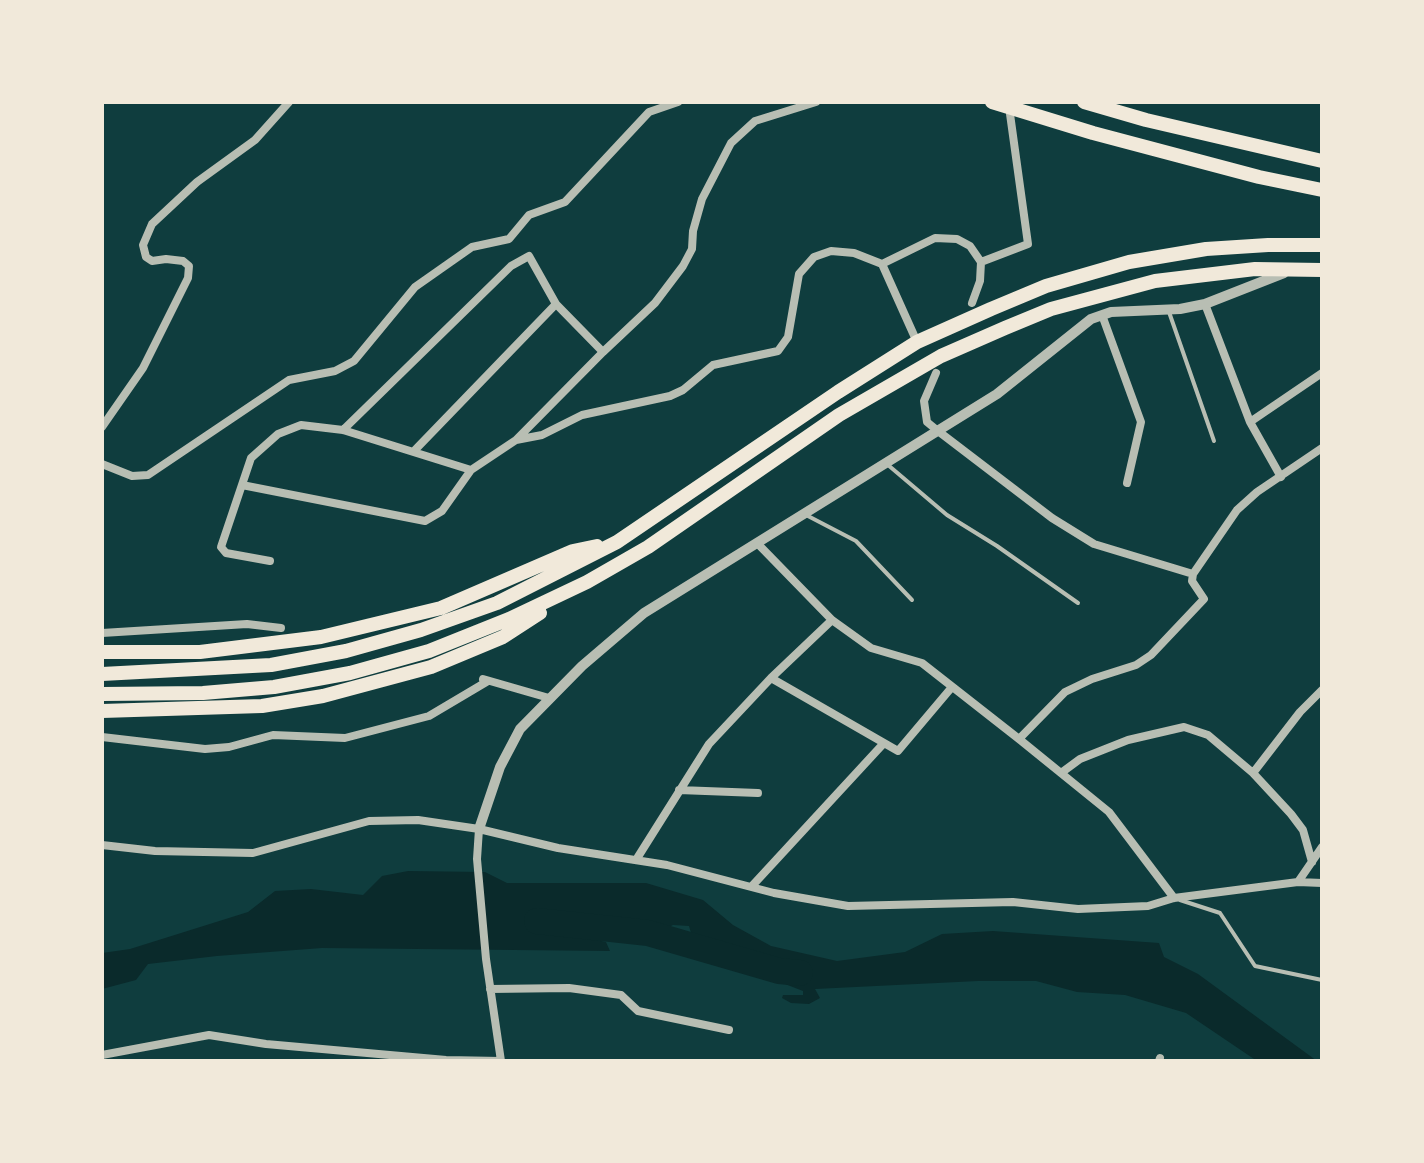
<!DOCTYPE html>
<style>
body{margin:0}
#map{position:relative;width:1424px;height:1163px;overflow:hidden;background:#0f3d3e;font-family:Spectral,serif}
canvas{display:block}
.frame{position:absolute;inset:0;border:104px solid #f1e9da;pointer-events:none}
</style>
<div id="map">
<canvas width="1424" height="1163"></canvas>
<div class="frame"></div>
</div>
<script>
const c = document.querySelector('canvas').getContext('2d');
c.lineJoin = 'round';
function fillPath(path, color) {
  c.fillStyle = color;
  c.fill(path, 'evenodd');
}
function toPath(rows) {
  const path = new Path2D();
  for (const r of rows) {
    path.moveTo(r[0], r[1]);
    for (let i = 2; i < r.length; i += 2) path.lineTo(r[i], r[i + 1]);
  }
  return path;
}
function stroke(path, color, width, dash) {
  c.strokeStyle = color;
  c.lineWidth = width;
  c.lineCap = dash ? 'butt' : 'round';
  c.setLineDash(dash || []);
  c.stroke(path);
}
fillPath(toPath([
 [408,871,485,872,507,883,646,883,703,900,733,925,771,946,837,961,905,952,942,934,993,931,1159,943,1164,957,1198,974,1317,1061,1257,1061,1186,1013,1125,995,1077,992,1036,981,978,981,815,989,820,998,809,1004,791,1003,782,998,783,995,803,995,803,991,785,984,782,975,741,953,712,962,695,947,689,926,673,925,648,938,636,928,574,922,566,933,606,942,610,951,322,948,217,956,148,964,136,980,102,989,102,953,130,949,248,912,275,891,311,889,363,895,382,876]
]), '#0a2a2b');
stroke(toPath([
 [537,921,648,933,779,971,800,973]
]), '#0a2a2b', 26);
stroke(toPath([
 [1169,312,1214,441],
 [888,465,947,515,997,546,1078,603],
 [806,515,856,541,912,600],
 [1180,900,1220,913,1255,966,1322,980]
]), '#b8beb3', 4);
stroke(toPath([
 [972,303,980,281,981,262,1028,244,1010,114],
 [1205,304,1250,422,1281,477],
 [1102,315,1141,422,1127,483],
 [917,342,882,264,935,238,957,239,970,246,981,262],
 [603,352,655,303,683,266,692,249,693,231,702,199,731,143,755,121,816,102],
 [936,373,924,401,927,422,938,431,1052,518,1094,544,1193,574,1237,510,1257,492,1322,448],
 [1250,422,1322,373],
 [102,427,143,368,188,278,189,266,183,261,166,259,152,261,146,257,143,245,152,224,197,182,255,140,289,102],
 [343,430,511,266,529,256,556,304,603,352,516,440],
 [414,451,556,304],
 [102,464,132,476,148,475,289,380,335,371,354,361,415,287,472,247,509,239,529,215,565,202,649,112,678,102],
 [242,485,425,521,442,511,471,470,516,440,542,435,582,415,670,396,683,390,713,365,778,351,788,337,799,274,814,257,831,251,854,253,882,264],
 [270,561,226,553,221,547,251,458,278,434,301,425,343,430,471,470],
 [832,620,871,648,922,663,1019,739,1109,812,1174,898],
 [102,633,247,624,281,628],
 [771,678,898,751,952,687],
 [483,679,549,698],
 [102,737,205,749,229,747,273,735,345,738,429,716,488,681],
 [1019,739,1065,692,1092,679,1136,665,1151,655,1204,599,1192,581,1193,574],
 [1061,773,1080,759,1128,740,1184,727,1208,735,1253,773,1291,814,1303,830,1312,862],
 [1253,773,1300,712,1322,690],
 [679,790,758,793],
 [102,845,155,851,253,853,369,821,418,820,479,829,558,848,667,865,774,893,848,906,1013,902,1078,909,1148,906,1174,898,1298,882,1322,883],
 [636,860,709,744,771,678,832,620,757,543],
 [1298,882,1322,847],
 [752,886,884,743],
 [490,989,569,988,621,995,638,1011,729,1030],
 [102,1055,209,1035,266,1044,446,1060,501,1061,486,959,477,859,479,829],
 [1159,1061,1160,1058]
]), '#b8beb3', 8);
stroke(toPath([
 [479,829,500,767,520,729,582,666,644,613,997,394,1091,319,1111,312,1180,309,1205,304,1284,273]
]), '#b8beb3', 10);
stroke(toPath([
 [102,652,200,652,321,637,441,608,573,551,597,546],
 [102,674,271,665,346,651,421,630,497,603,617,542,838,392,917,342,991,309,1046,286,1129,262,1206,249,1268,245,1322,245],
 [102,694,203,693,274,687,350,673,429,651,509,619,587,582,648,547,839,415,941,356,1005,328,1051,309,1155,281,1255,269,1322,270],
 [102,711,262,706,323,696,431,667,503,637,540,613]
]), '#f1e9da', 14);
stroke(toPath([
 [992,102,1093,133,1259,177,1322,190],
 [1084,102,1146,120,1322,161]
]), '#f1e9da', 14);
</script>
